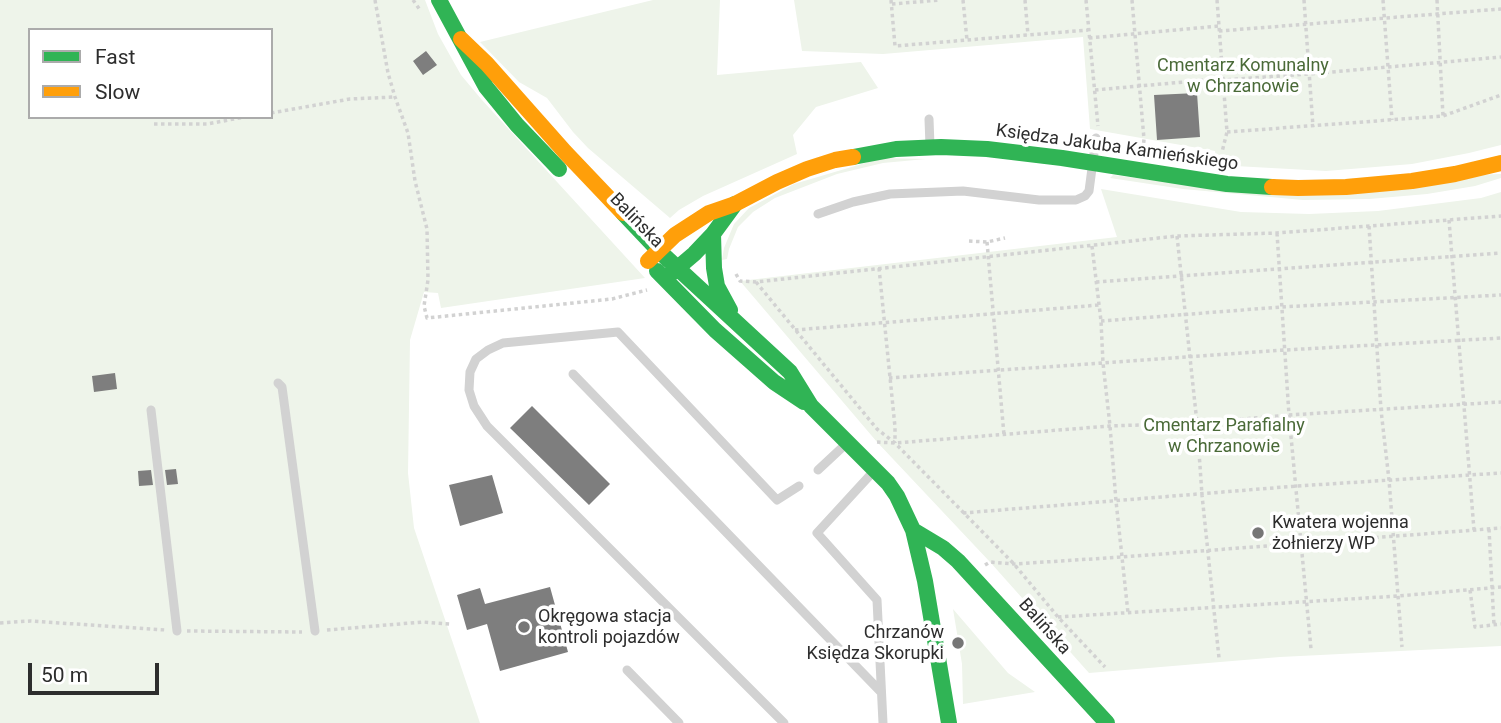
<!DOCTYPE html>
<meta charset="utf-8">
<style>
body{margin:0}
#map{position:relative;width:1501px;height:723px;overflow:hidden;background:#fff;font-family:Roboto,sans-serif}
canvas{display:block}
.legend{position:absolute;left:28px;top:28px;width:245px;height:91px;box-sizing:border-box;background:#fff;border:2px solid #ababab;margin:0;padding:9px 12px;list-style:none;font-size:21px;color:#2d2d2d}
.legend li{display:flex;align-items:center;gap:14px;height:35px}
.legend b{width:35px;border:2px solid #ababab}
.scale{position:absolute;left:28px;top:663px;width:131px;height:32px;box-sizing:border-box;border:4px solid #2d2d2d;border-top:0;padding-left:9px;font-size:21px;line-height:24px;white-space:nowrap;color:#2d2d2d;-webkit-text-stroke:5px #fff;paint-order:stroke}
</style>
<div id="map">
<canvas width="1501" height="723"></canvas>
<ul class="legend">
<li><b style="height:9px;background:#30b455"></b>Fast</li>
<li><b style="height:9px;background:#ff9f0a"></b>Slow</li>
</ul>
<div class="scale">50 m</div>
</div>
<script>
const c = document.querySelector('canvas').getContext('2d');
c.lineJoin = 'round';
function fillPath(path, color) {
  c.fillStyle = color;
  c.fill(path, 'evenodd');
}
function toPath(rows) {
  const path = new Path2D();
  for (const r of rows) {
    path.moveTo(r[0], r[1]);
    for (let i = 2; i < r.length; i += 2) path.lineTo(r[i], r[i + 1]);
  }
  return path;
}
function stroke(path, color, width, dash) {
  c.strokeStyle = color;
  c.lineWidth = width;
  c.lineCap = dash ? 'butt' : 'round';
  c.setLineDash(dash || []);
  c.stroke(path);
}
function label(font, color, halo, rows, align = 'center') {
  c.font = font + ' Roboto,sans-serif';
  c.lineWidth = 7;
  c.setLineDash([]);
  c.textBaseline = 'middle';
  c.strokeStyle = halo;
  c.fillStyle = color;
  for (const [text, x, y, turn = 0] of rows) {
    c.save();
    c.translate(x, y);
    c.rotate((+turn || 0) * Math.PI / 180);
    c.textAlign = isNaN(turn) ? turn : align;
    if (halo) c.strokeText(text, 0, 0);
    c.fillText(text, 0, 0);
    c.restore();
  }
}
fillPath(toPath([
 [0,0,425,0,438,34,461,75,482,100,645,278,441,308,438,293,424,292,410,340,408,473,414,528,480,723,0,723],
 [30,30,271,30,271,117,30,117],
 [653,0,720,0,717,75,861,62,878,88,816,107,793,135,797,154,703,196,679,210,670,218,588,148,573,132,547,98,519,82,480,42],
 [794,0,1501,0,1501,145,1469,153,1412,164,1326,171,1217,165,1215,151,1090,129,1083,37,883,54,802,51],
 [882,158,926,159,883,163,837,174,775,198,753,212,738,227,729,249,727,259,722,260,724,248,734,224,749,208,794,184],
 [1501,174,1501,178,1475,186,1427,194,1369,199,1303,200,1183,189,1110,178,1113,175,1183,184],
 [1101,189,1241,212,1309,214,1378,211,1481,198,1501,192,1501,646,1280,657,1089,673,990,562,877,442,740,281,1117,237],
 [953,609,1008,673,1035,692,963,704,962,664]
]), '#eef4ea');
fillPath(toPath([
 [426,51,437,65,423,75,413,61],
 [1197,93,1200,137,1157,140,1154,95],
 [115,373,117,389,94,392,92,376],
 [532,406,610,484,589,505,510,428],
 [176,469,178,484,167,485,165,470],
 [151,470,153,485,139,486,138,471],
 [492,475,503,513,460,526,449,485],
 [550,587,568,652,500,671,487,624,467,630,457,595,480,588,485,604]
]), '#7e7e7e');
stroke(toPath([
 [375,0,388,73,395,97,408,133,415,181,427,229,428,280,424,306,427,318,612,299,647,290],
 [413,0,420,10],
 [891,0,895,46,1088,30],
 [963,0,967,40],
 [1025,0,1028,35],
 [1086,0,1098,126],
 [1132,0,1144,139,1143,151],
 [1217,0,1227,132,1222,152],
 [1304,0,1313,127],
 [1383,0,1392,120],
 [1437,0,1443,116],
 [892,4,940,0],
 [1219,31,1501,9],
 [1089,38,1219,26],
 [1095,90,1206,80,1224,80,1309,74,1501,57],
 [271,113,350,99,395,97],
 [154,124,207,124,245,117],
 [1227,132,1443,116,1501,95],
 [1449,220,1474,530],
 [1369,226,1381,410,1389,480,1402,647],
 [1277,233,1289,415,1311,649],
 [1177,236,1197,423,1202,495,1219,658],
 [969,241,987,242,1005,238],
 [987,242,1004,435],
 [1092,246,1101,321,1103,363,1110,426,1116,501,1128,613],
 [879,268,895,427,895,443],
 [736,274,740,281,756,282,1177,236,1277,233,1501,216],
 [756,282,877,429,895,443,1014,564,1058,617,1105,667],
 [1096,282,1501,253],
 [1101,321,1281,307,1501,295],
 [795,330,1099,305],
 [889,378,1285,350,1501,338],
 [877,442,895,443,1110,426,1197,423,1289,415,1501,402],
 [963,513,1297,486,1501,473],
 [1489,529,1494,625],
 [985,565,990,562,1014,564,1122,557,1501,528],
 [1470,590,1475,627,1501,624],
 [1058,617,1398,596,1501,587],
 [0,623,30,621,166,630],
 [327,630,423,622,450,624],
 [187,631,302,632]
]), '#d2d2d2', 3.5, [3.5, 3.5]);
stroke(toPath([
 [929,119,930,146],
 [818,214,853,202,890,194,963,191,1039,200,1076,200,1085,196,1089,191,1096,138],
 [573,374,881,692],
 [278,383,282,387,315,631],
 [151,410,177,631],
 [818,470,847,443],
 [873,472,817,533,877,600,883,723],
 [627,670,679,723],
 [784,723,487,426,474,406,469,390,470,372,476,359,488,350,503,343,618,332,777,500,799,486]
]), '#d2d2d2', 9);
stroke(toPath([
 [439,0,486,87,517,125,559,169],
 [853,157,896,149,941,147,987,149,1062,158,1227,184,1272,187],
 [623,213,659,251,790,372,811,406,888,483,897,496,913,530,925,581,949,723],
 [713,234,714,268,717,286,730,310],
 [657,271,715,330,774,382,804,402],
 [667,277,694,254,713,234,735,204],
 [913,530,943,548,958,561,1107,723]
]), '#30b455', 16);
stroke(toPath([
 [461,39,487,64,565,152,623,213],
 [1272,187,1298,188,1346,187,1412,181,1455,174,1501,163],
 [648,261,675,235,709,213,735,204,777,182,807,169,835,160,853,157]
]), '#ff9f0a', 16);
for (const [x, y, r, color] of [
 [1258,533,7,"#767676"],
 [524,627,7,"#767676"],
 [958,643,7,"#767676"]
]) {
  const dot = new Path2D();
  dot.arc(x, y, r, 0, 2 * Math.PI);
  c.fillStyle = color;
  c.fill(dot);
  stroke(dot, '#fff', 2.5);
}
label('18px', '#4a6a38', '#fff', [
 ["Cmentarz Komunalny",1243,66],
 ["w Chrzanowie",1243,87],
 ["Cmentarz Parafialny",1224,426],
 ["w Chrzanowie",1224,447]
]);
label('18px', '#2d2d2d', '#fff', [
 ["Księdza Jakuba Kamieńskiego",1117,148,8],
 ["Balińska",636,221,46],
 ["Balińska",1044,627,48]
]);
label('18px', '#2d2d2d', '#fff', [
 ["Kwatera wojenna",1272,523],
 ["żołnierzy WP",1272,544],
 ["Okręgowa stacja",538,617],
 ["kontroli pojazdów",538,638],
 ["Chrzanów",944,633,"right"],
 ["Księdza Skorupki",944,654,"right"]
], 'left');
</script>
